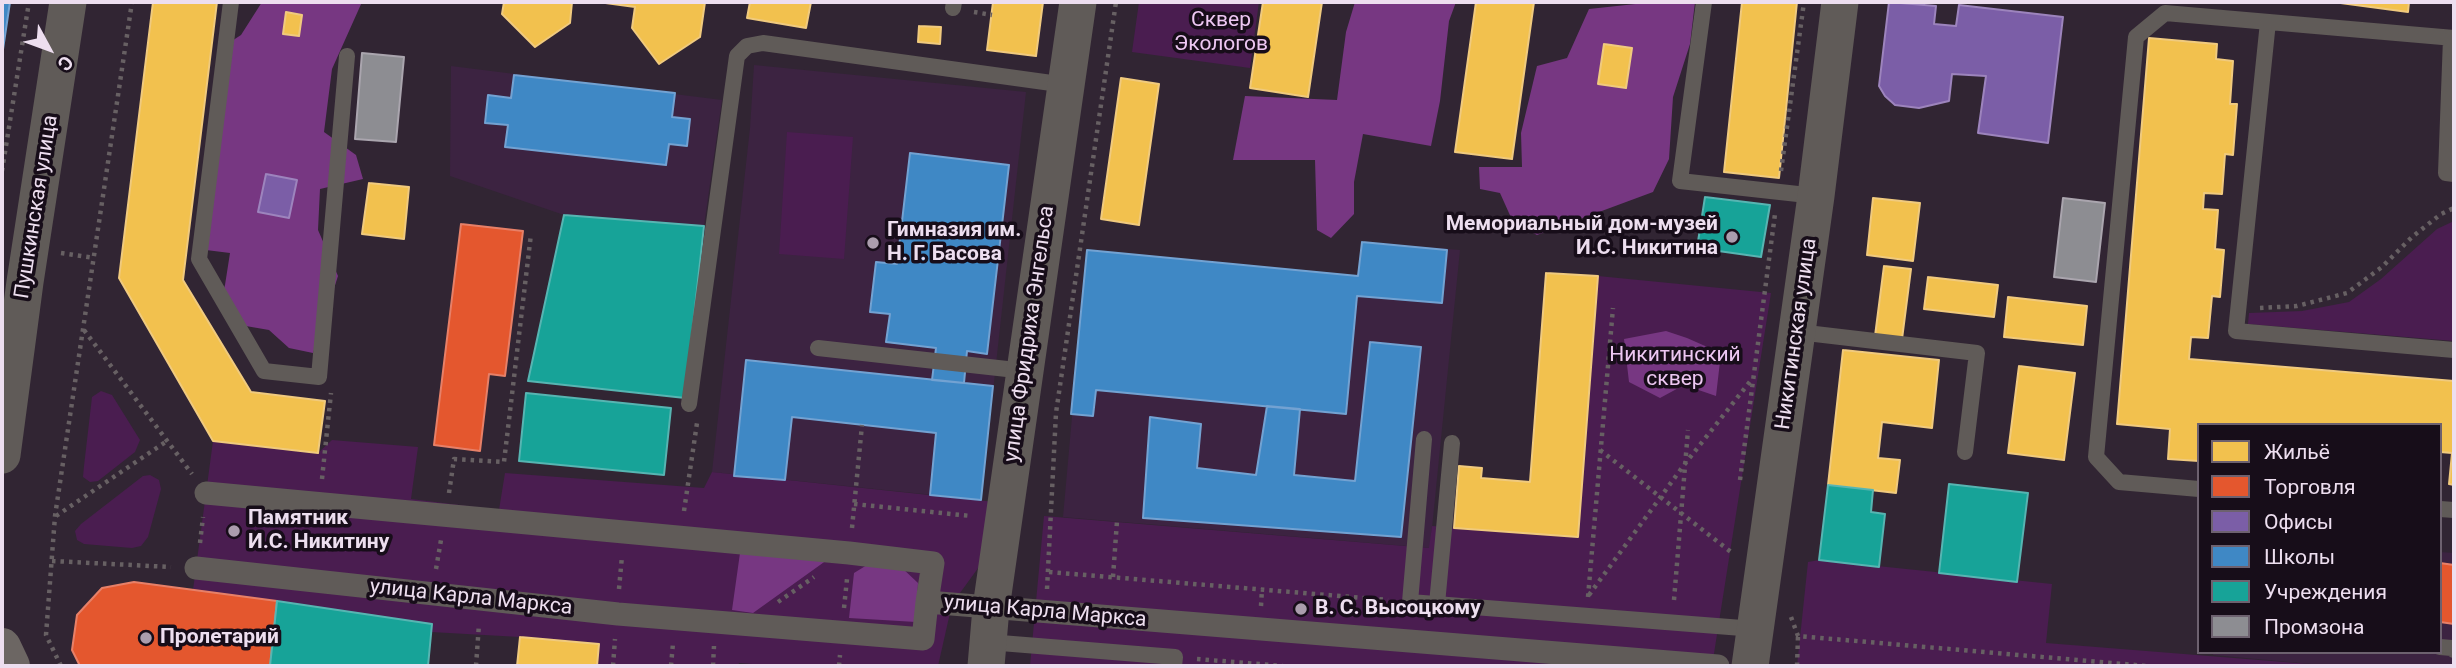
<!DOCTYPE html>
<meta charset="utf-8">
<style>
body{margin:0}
#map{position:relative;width:2456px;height:668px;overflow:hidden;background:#312533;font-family:Roboto,sans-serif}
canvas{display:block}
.frame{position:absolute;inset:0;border:4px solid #eddeef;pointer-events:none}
.legend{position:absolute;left:2197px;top:423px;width:245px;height:231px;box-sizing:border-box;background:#170d19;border:2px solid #6d616f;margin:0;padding:9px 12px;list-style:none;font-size:21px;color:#eddeef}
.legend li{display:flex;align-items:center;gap:14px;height:35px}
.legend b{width:35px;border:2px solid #6d616f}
.north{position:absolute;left:14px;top:14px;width:70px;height:70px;-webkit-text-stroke:5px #170d19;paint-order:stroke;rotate:131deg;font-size:19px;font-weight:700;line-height:28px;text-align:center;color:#eddeef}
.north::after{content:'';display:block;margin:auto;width:24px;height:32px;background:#eddeef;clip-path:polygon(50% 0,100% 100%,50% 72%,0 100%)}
</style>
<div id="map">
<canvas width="2456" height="668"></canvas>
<div class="frame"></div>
<ul class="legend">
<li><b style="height:19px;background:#f2c14e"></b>Жильё</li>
<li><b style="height:19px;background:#e4572e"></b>Торговля</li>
<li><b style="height:19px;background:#7b5ea7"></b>Офисы</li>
<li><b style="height:19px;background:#3f88c5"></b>Школы</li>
<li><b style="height:19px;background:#17a398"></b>Учреждения</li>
<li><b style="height:19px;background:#8d8d92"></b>Промзона</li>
</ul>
<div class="north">С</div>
</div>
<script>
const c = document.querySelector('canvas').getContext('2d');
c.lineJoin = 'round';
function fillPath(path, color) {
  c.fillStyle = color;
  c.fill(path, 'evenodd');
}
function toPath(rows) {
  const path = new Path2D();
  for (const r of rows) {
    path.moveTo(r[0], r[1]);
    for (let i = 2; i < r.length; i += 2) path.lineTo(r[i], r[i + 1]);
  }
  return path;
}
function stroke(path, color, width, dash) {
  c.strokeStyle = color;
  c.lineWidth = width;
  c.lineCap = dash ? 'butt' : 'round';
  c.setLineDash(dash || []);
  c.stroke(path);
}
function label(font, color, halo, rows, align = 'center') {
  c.font = font + ' Roboto,sans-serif';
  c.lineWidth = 7;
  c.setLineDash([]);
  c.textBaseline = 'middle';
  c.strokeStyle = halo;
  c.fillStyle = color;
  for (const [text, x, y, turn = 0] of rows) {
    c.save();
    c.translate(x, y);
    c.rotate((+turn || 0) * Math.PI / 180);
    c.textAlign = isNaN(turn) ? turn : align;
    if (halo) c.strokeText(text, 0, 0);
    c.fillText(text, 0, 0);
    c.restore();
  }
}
fillPath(toPath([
 [754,65,1026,92,981,500,712,472,750,128],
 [451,66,722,100,704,226,564,215,450,176],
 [1362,242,1460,250,1430,548,1063,517,1087,250,1358,276],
 [2440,552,2454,553,2454,666,2333,666,2213,655,2214,652,2440,652]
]), '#3c2341');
fillPath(toPath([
 [1139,2,1259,2,1250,68,1132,52],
 [787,132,853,137,844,259,779,254],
 [2454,221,2454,341,2248,324,2249,313,2302,311,2349,302,2381,279,2437,229],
 [1598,276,1771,293,1712,666,1030,666,1044,516,1429,548,1432,526,1577,537],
 [101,391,112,395,140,440,135,452,98,481,90,482,83,477,84,466,92,397],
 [332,440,418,447,411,499,499,510,505,473,704,488,712,472,995,502,989,553,952,604,938,666,777,666,739,663,738,666,597,666,599,644,520,637,431,632,193,590,213,441,318,453],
 [150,475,159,480,161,489,148,537,141,546,132,548,84,544,77,540,75,531,81,524,143,476],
 [1819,560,2052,584,2046,643,2334,666,1797,666,1808,562]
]), '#4a1d50');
fillPath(toPath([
 [262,2,362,2,332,69,324,132,356,155,363,179,320,189,318,230,338,276,313,353,289,348,269,330,240,325,220,302,225,285,230,253,206,250,221,48,241,35],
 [1355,2,1456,2,1449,21,1440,101,1431,146,1363,134,1354,182,1354,214,1331,238,1317,230,1315,160,1233,160,1245,96,1337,100,1346,32],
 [1654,2,1695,2,1690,44,1673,97,1669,159,1653,192,1537,235,1513,222,1500,193,1480,189,1479,167,1522,167,1521,133,1537,66,1567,58,1589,9],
 [1604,44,1632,49,1598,84],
 [1666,331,1687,338,1721,353,1716,396,1684,385,1660,398,1629,382,1624,339],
 [740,553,827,560,753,613,732,610],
 [867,565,901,567,918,583,916,622,849,618,854,573]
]), '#773782');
const homes = toPath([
 [153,2,217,2,183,280,251,392,325,401,318,453,213,441,119,278,153,2],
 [504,2,572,2,570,23,535,47,502,14,504,2],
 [598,2,705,2,700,37,659,64,632,28,635,7,598,2],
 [750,2,811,2,806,28,747,18,750,2],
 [993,2,1043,2,1036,56,987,50,993,2],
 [1263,2,1322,2,1308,97,1250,88,1263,2],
 [1476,2,1534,2,1512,159,1455,152,1476,2],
 [1742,2,1797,2,1779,178,1724,172,1742,2],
 [2333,2,2409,2,2408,12,2333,2],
 [286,12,302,15,299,36,283,34,286,12],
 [919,26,941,27,940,44,918,42,919,26],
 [2149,38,2217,44,2216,59,2233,61,2230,104,2237,104,2233,155,2225,154,2222,194,2204,193,2203,209,2218,210,2215,249,2224,250,2220,297,2212,296,2208,338,2191,337,2189,359,2454,381,2454,485,2449,484,2452,453,2440,452,2440,425,2199,425,2199,461,2168,459,2170,429,2117,424,2149,38],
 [1604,44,1632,48,1626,88,1598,84,1604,44],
 [1121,78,1159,84,1139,225,1101,219,1121,78],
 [369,183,409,187,404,239,362,234,369,183],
 [1873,198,1920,203,1913,261,1867,255,1873,198],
 [1884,266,1911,269,1902,339,1875,336,1884,266],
 [1546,273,1598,276,1578,537,1454,528,1459,466,1482,468,1481,478,1530,482,1546,273],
 [1928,277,1998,285,1994,317,1924,309,1928,277],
 [2008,297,2087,306,2083,345,2004,337,2008,297],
 [1843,350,1939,360,1932,428,1882,422,1878,458,1900,460,1896,493,1828,485,1843,350],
 [2019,366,2075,373,2064,460,2008,453,2019,366],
 [520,637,599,644,597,666,517,666,520,637]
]);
fillPath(homes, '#f2c14e');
stroke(homes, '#f0ca7e', 2);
const shops = toPath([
 [461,224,523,231,505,376,489,374,480,451,434,445,461,224],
 [2440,563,2454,565,2454,624,2440,622,2440,563],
 [134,582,277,601,270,666,80,666,72,650,77,615,102,588,134,582]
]);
fillPath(shops, '#e4572e');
stroke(shops, '#e78068', 2);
const offices = toPath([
 [1889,2,1936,6,1934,24,1956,26,1959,5,2063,17,2048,143,1978,133,1986,76,1952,74,1949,101,1919,108,1895,105,1885,96,1879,86,1889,2],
 [266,174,297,180,289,218,258,212,266,174]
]);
fillPath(offices, '#7b5ea7');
stroke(offices, '#9d84bd', 2);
const schools = toPath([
 [2,2,10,2,2,56,2,2],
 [514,75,675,93,672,117,690,119,687,146,669,144,666,165,505,147,508,125,485,123,488,95,511,98,514,75],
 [910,153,1009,165,987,354,967,351,964,383,932,380,936,348,886,342,890,314,870,312,876,262,897,264,910,153],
 [1362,242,1447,250,1442,303,1357,296,1346,414,1096,390,1093,416,1071,414,1087,250,1358,276,1362,242],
 [1370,342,1421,347,1401,537,1143,518,1150,417,1201,424,1197,468,1256,475,1267,406,1300,409,1294,475,1355,481,1370,342],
 [746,360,993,386,981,500,930,495,936,433,792,417,785,480,734,476,746,360]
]);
fillPath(schools, '#3f88c5');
stroke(schools, '#73a2d2', 2);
const public = toPath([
 [1705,197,1770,205,1761,257,1697,248,1705,197],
 [564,215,704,226,685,398,528,381,564,215],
 [526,393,671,408,664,475,519,461,526,393],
 [1949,484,2028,493,2017,582,1939,573,1949,484],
 [1828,485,1873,490,1871,512,1885,514,1879,567,1819,560,1828,485],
 [277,601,432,624,428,666,270,666,277,601]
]);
fillPath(public, '#17a398');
stroke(public, '#57b5b2', 2);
const industry = toPath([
 [362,53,404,57,396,142,355,139,362,53],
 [2063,198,2105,203,2096,282,2054,277,2063,198]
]);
fillPath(industry, '#8d8d92');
stroke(industry, '#aaa5ae', 2);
stroke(toPath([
 [974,12,992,15],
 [2,171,29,2],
 [1781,171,1804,2],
 [61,253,94,258],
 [2260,308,2297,306,2347,293,2382,267,2412,237,2441,214,2454,208],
 [84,330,192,474],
 [1600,450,1731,552],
 [322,479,331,393],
 [1740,480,1775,214],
 [449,493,454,459,504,462,531,234],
 [854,504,971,516],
 [684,511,697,423],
 [56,516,167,441],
 [852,528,862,425],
 [200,543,203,517],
 [52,561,171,567],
 [436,569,441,540],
 [1049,572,1388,600],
 [1113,577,1117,521],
 [619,589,622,556],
 [1047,589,1056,413,1116,2],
 [1589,595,1684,465,1752,379],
 [1588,597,1613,308],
 [1674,600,1688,430],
 [778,602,814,577],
 [1261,606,1262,589],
 [844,608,847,579],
 [1791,617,1798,636,2147,666],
 [1197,659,1283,666],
 [61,666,46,635,55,516,132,2],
 [476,666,479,624],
 [613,666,615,639],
 [671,666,673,643],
 [713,666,714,646],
 [839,666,840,655],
 [1797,666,1798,636]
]), '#676063', 4.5, [3.5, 5]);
stroke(toPath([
 [231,2,199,259,264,371,319,377,347,56],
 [1704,2,1680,181,1816,196],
 [953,8,954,2],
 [2268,22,2236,331,2454,350],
 [2451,38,2446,173,2454,174],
 [1798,332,1977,353,1965,452],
 [818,348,1025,371],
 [689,404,737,56,747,46,763,43,1066,85],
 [1424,439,1410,602,1755,629],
 [2199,489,2119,482,2096,457,2136,37,2165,13,2454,38],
 [2440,509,2454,510],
 [1437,604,1452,443],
 [988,642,1175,657,1174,666],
 [2440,647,2452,648,2454,650]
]), '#605b58', 16);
stroke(toPath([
 [206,493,849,553,933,563,927,602],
 [196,568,618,614,923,639,927,602,1718,666]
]), '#605b58', 23);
stroke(toPath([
 [2,455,25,282,68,2],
 [986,666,991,608,1078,2],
 [1750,666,1816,196,1840,2]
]), '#605b58', 37);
stroke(toPath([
 [2,647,11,666]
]), '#6c6663', 38);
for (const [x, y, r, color] of [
 [1732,237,7,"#ab9dad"],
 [873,243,7,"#ab9dad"],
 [234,531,7,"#ab9dad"],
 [1301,609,7,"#ab9dad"],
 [146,638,7,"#ab9dad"]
]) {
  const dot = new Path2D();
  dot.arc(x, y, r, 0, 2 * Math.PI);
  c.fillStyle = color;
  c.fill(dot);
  stroke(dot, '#170d19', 2.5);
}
label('21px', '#edc7f2', '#170d19', [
 ["Сквер",1221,21],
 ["Экологов",1221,45],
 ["Никитинский",1675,356],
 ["сквер",1675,380]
]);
label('21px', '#eddeef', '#170d19', [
 ["Пушкинская улица",37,207,-81],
 ["улица Фридриха Энгельса",1030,334,-82],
 ["Никитинская улица",1797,334,-82],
 ["улица Карла Маркса",471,598,6],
 ["улица Карла Маркса",1045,612,5]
]);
label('bold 21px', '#eddeef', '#170d19', [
 ["Мемориальный дом-музей",1718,225,"right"],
 ["И.С. Никитина",1718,249,"right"],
 ["Гимназия им.",887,231],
 ["Н. Г. Басова",887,255],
 ["Памятник",248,519],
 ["И.С. Никитину",248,543],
 ["В. С. Высоцкому",1315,609],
 ["Пролетарий",160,638]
], 'left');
</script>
